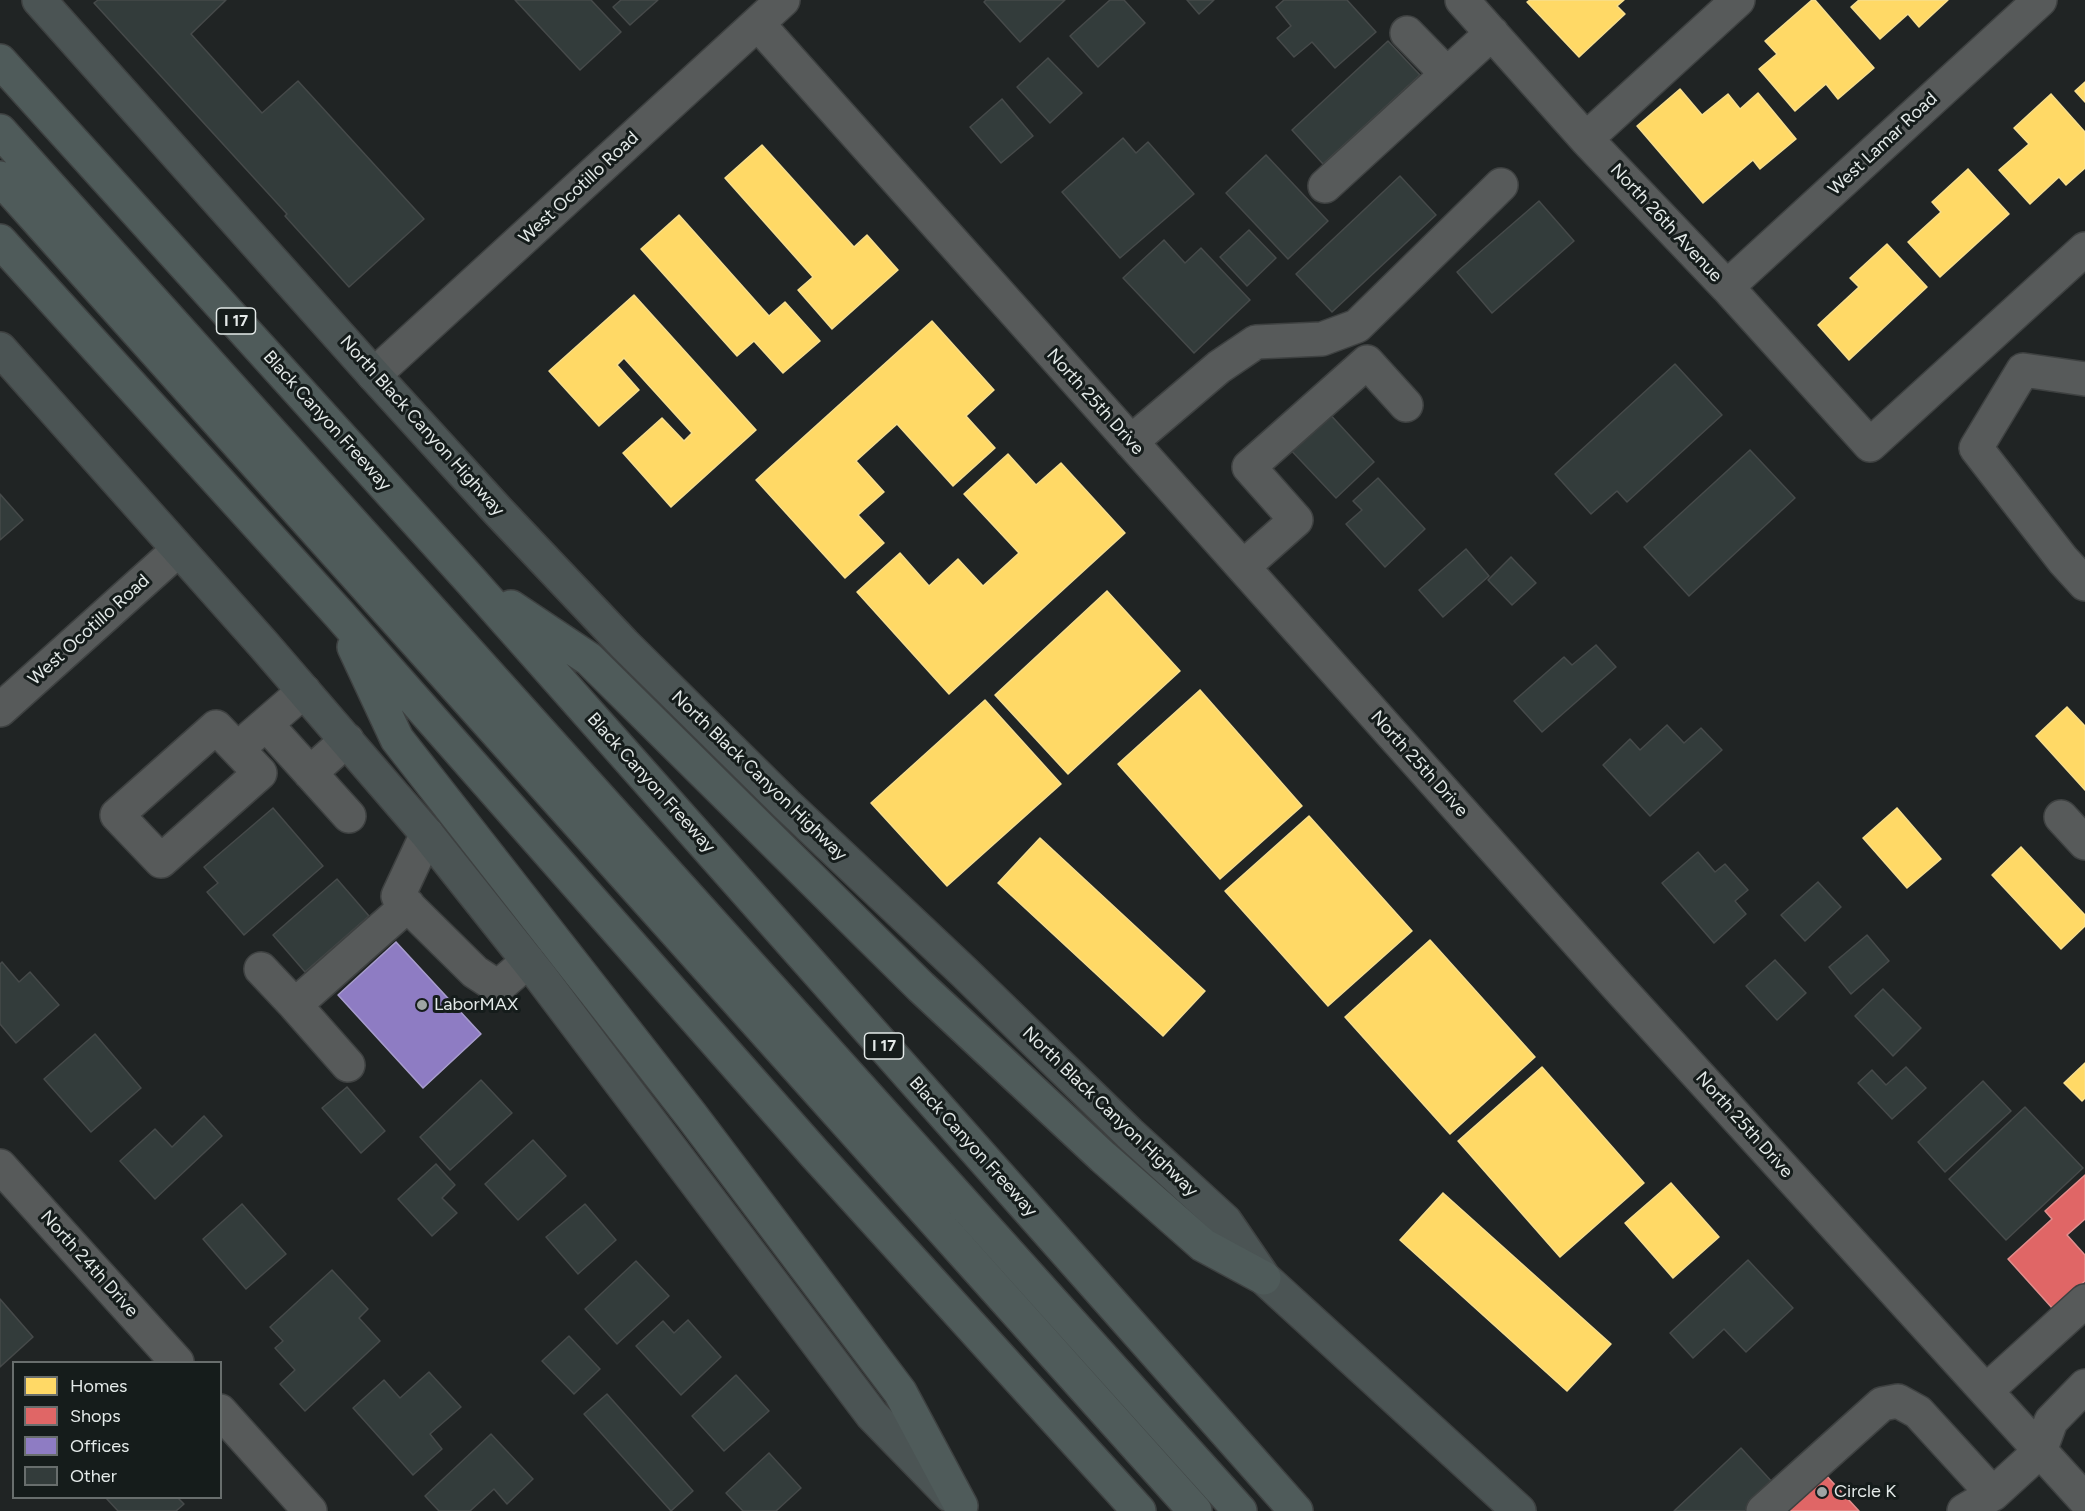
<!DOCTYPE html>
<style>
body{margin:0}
#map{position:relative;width:2085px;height:1511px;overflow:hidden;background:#202424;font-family:Figtree,sans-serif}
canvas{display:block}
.legend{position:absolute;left:12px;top:1361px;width:210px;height:138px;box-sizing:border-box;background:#151c1b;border:2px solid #686e6d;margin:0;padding:8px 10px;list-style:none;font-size:18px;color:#e4eae9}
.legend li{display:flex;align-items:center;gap:12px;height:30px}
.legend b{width:30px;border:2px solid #686e6d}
</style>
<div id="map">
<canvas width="2085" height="1511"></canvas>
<ul class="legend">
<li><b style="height:16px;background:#ffd966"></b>Homes</li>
<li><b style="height:16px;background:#e06666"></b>Shops</li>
<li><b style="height:16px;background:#8e7cc3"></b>Offices</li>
<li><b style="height:16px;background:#333c3b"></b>Other</li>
</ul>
</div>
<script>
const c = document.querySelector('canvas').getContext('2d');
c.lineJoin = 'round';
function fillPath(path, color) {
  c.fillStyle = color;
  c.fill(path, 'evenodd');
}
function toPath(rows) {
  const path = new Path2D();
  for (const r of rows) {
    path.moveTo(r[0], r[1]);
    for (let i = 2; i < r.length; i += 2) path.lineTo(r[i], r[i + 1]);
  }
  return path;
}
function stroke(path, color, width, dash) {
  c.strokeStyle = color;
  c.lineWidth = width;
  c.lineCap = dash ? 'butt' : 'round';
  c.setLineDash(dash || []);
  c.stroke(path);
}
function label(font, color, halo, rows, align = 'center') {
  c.font = font + ' Figtree,sans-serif';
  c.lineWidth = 6;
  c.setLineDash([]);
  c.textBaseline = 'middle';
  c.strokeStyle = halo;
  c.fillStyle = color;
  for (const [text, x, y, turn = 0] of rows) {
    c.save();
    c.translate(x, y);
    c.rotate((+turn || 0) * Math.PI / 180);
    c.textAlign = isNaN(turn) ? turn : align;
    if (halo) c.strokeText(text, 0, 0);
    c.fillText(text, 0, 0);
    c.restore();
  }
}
const homes = toPath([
 [1530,0,1624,0,1617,6,1625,14,1579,57,1527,2,1530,0],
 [1812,0,1815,0,1874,68,1838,99,1826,84,1795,111,1759,69,1777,54,1765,41,1812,0],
 [1859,0,1948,0,1919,27,1908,14,1880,39,1851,7,1859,0],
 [2085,82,2085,102,2075,91,2085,82],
 [1680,89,1702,115,1728,94,1740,109,1758,93,1796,139,1760,169,1753,160,1703,203,1637,126,1680,89],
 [2051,94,2085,132,2085,168,2066,185,2059,177,2030,204,1999,170,2029,144,2014,128,2051,94],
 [762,145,854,247,867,235,898,270,832,329,798,290,813,277,725,178,762,145],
 [1968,169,2009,214,1940,277,1908,242,1941,212,1932,202,1968,169],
 [679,215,769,316,785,302,820,341,783,373,754,341,737,356,641,249,679,215],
 [1887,244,1927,287,1849,360,1818,325,1859,287,1850,278,1887,244],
 [634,295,756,430,671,507,623,453,662,418,684,441,692,433,624,358,617,365,639,390,599,426,549,371,634,295],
 [932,321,994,390,966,416,995,448,953,486,897,424,856,461,884,492,858,515,884,543,845,578,756,480,932,321],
 [1008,454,1036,485,1061,463,1125,533,949,694,857,592,900,553,929,586,958,559,983,586,1019,553,964,494,1008,454],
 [1107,591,1180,671,1068,774,995,695,1107,591],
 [1200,690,1302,806,1220,879,1118,764,1200,690],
 [985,700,1061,784,947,886,871,803,985,700],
 [2067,707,2085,726,2085,790,2036,736,2067,707],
 [1897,808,1941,859,1907,888,1863,838,1897,808],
 [1309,816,1412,931,1328,1006,1225,891,1309,816],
 [1040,838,1205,991,1163,1036,998,883,1040,838],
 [2021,847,2085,915,2085,926,2061,949,1992,875,2021,847],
 [1430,940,1535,1057,1450,1134,1345,1017,1430,940],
 [2085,1063,2085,1098,2082,1101,2064,1083,2085,1063],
 [1542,1067,1644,1183,1560,1257,1458,1141,1542,1067],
 [1671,1183,1719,1237,1673,1278,1625,1223,1671,1183],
 [1443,1193,1611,1344,1567,1391,1400,1240,1443,1193]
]);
fillPath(homes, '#ffd966');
stroke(homes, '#f7de8d', 1.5);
const shops = toPath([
 [2085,1175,2085,1219,2067,1235,2085,1255,2085,1281,2053,1309,2008,1259,2052,1219,2045,1211,2085,1175],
 [1824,1473,1859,1511,1781,1511,1824,1473]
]);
fillPath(shops, '#e06666');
stroke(shops, '#e18e8d', 1.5);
const offices = toPath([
 [396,942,481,1034,423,1088,338,995,396,942]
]);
fillPath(offices, '#8e7cc3');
stroke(offices, '#a89dce', 1.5);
const building = toPath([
 [98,0,226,0,191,34,262,113,298,81,424,219,349,287,285,216,287,214,94,3,98,0],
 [515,0,591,0,621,32,580,70,515,0],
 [621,0,658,0,630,25,613,7,621,0],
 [986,0,1065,0,1020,42,984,2,986,0],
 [1110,0,1124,0,1145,23,1098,67,1070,36,1110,0],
 [1187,0,1214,0,1199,14,1187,0],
 [1284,0,1347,0,1376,32,1335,68,1312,42,1294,57,1277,38,1291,26,1276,7,1284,0],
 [1388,41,1420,75,1323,164,1292,130,1388,41],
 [1048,58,1082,93,1050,123,1017,87,1048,58],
 [1002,99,1033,136,1001,163,970,127,1002,99],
 [1123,138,1136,153,1148,142,1194,194,1120,258,1062,192,1123,138],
 [1266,155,1328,221,1288,259,1226,193,1266,155],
 [1400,176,1436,215,1332,312,1296,274,1400,176],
 [1539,201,1574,241,1492,313,1457,272,1539,201],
 [1249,230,1276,258,1247,286,1220,257,1249,230],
 [1164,240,1185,263,1201,248,1250,300,1194,353,1123,278,1164,240],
 [1675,364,1722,415,1627,502,1617,491,1591,514,1555,474,1675,364],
 [1326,410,1374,462,1336,498,1287,446,1326,410],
 [1750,450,1795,498,1689,596,1644,547,1750,450],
 [1378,478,1425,529,1385,567,1346,524,1362,510,1353,501,1378,478],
 [0,494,23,520,0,540,0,494],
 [1466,549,1489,576,1443,617,1419,590,1466,549],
 [1511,557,1536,583,1512,605,1488,580,1511,557],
 [1596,645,1616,667,1542,732,1514,701,1564,657,1572,665,1596,645],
 [1667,725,1684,743,1701,728,1722,750,1650,816,1603,765,1630,739,1640,750,1667,725],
 [273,808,323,866,244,935,207,892,218,883,204,867,273,808],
 [1698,852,1715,872,1725,864,1748,890,1735,901,1746,914,1714,943,1662,883,1698,852],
 [337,879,369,916,305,972,273,935,337,879],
 [1818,882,1841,907,1805,941,1781,915,1818,882],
 [1867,935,1889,961,1851,994,1829,967,1867,935],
 [1775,960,1806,993,1777,1020,1746,986,1775,960],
 [2,962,19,982,30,972,59,1005,16,1043,0,1024,0,964,2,962],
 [1883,989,1921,1028,1893,1056,1855,1016,1883,989],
 [95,1034,141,1088,91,1132,44,1079,95,1034],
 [1906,1067,1926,1088,1892,1119,1858,1083,1872,1070,1886,1085,1906,1067],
 [481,1080,512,1113,450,1170,420,1137,481,1080],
 [1983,1081,2011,1111,1945,1172,1918,1142,1983,1081],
 [347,1087,385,1131,361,1153,322,1108,347,1087],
 [2025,1107,2083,1168,2006,1240,1949,1179,2025,1107],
 [204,1116,222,1136,155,1199,120,1161,155,1129,172,1147,204,1116],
 [533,1140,566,1176,518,1220,485,1184,533,1140],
 [436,1164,455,1185,442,1198,457,1213,432,1236,398,1199,436,1164],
 [242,1204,286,1254,246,1289,203,1239,242,1204],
 [585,1204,616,1240,578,1274,546,1237,585,1204],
 [1748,1260,1793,1308,1746,1352,1724,1329,1693,1358,1670,1333,1748,1260],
 [636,1261,669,1296,617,1344,585,1309,636,1261],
 [332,1270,368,1309,359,1318,380,1341,305,1411,280,1384,295,1370,275,1348,283,1341,270,1327,332,1270],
 [0,1299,33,1337,0,1367,0,1299],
 [688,1320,721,1357,681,1395,636,1346,663,1321,674,1333,688,1320],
 [569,1336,600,1369,574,1394,542,1361,569,1336],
 [429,1372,461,1407,430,1434,442,1449,413,1475,353,1408,384,1380,400,1398,429,1372],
 [736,1375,769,1411,724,1451,692,1416,736,1375],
 [607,1394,693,1491,671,1511,584,1414,607,1394],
 [491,1434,533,1479,507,1504,494,1489,470,1511,439,1511,425,1496,491,1434],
 [1741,1448,1774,1484,1745,1511,1674,1511,1741,1448],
 [769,1453,801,1488,776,1511,743,1511,726,1493,769,1453],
 [106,1498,178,1498,184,1504,176,1511,118,1511,106,1498]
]);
fillPath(building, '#333c3b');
stroke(building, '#464a4a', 1.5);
const minor = toPath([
 [1462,0,1586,139,1727,287,1870,445,2085,249],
 [758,24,1618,987,2085,1500],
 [1407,33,1447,74],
 [1586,139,1738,0],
 [1325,186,1492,33],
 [1727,287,2040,0],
 [374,375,783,0],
 [2085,379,2023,370,1976,448,2063,560,2085,584],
 [1131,442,1219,367,1256,342,1322,339,1357,326,1501,185],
 [1243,567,1296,520,1249,467,1367,362,1406,405],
 [0,710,178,550],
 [266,724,349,816],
 [216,727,260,773,161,861,117,815,216,727],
 [251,737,304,691],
 [310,773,347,740],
 [2061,817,2085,843],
 [427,834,398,896,475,972,498,987,528,961],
 [261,969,295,1005],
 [348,1065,295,1005,408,905],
 [0,1166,177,1362],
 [1986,1391,2085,1301],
 [220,1411,310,1511],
 [1763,1511,1882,1404,1898,1401,1918,1412,1993,1494],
 [1964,1511,1993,1494,2040,1451,2051,1421,2085,1386]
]);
const major = toPath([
 [39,0,374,375,498,511,624,644,786,804,964,972,1129,1133,1225,1221,1264,1278,1519,1511],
 [0,349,263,644,427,834,540,976,872,1415,950,1495]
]);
const highway = toPath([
 [0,61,471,581,1296,1511],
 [0,131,1240,1511],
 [0,178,1195,1511],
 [0,241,338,613,815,1154,1139,1511],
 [511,607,589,659,921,987,1103,1157,1203,1245,1264,1278],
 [354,647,397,739,691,1115,900,1392,961,1506]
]);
stroke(minor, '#3e4141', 36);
stroke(major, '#3e4141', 36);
stroke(highway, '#3e4141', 36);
stroke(minor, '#575a5a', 33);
stroke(major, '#4b5454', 33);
stroke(highway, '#4f5b5a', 33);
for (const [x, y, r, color] of [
 [422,1005,6,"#9fa5a4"],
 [1822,1492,6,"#9fa5a4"]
]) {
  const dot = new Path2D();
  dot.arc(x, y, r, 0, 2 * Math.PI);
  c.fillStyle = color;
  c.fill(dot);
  stroke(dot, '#151c1b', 2);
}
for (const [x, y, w] of [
 [236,321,39],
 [884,1046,39]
]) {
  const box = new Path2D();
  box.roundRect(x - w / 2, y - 13, w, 26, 4.5);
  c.fillStyle = '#151c1b';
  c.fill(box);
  stroke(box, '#e4eae9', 1.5);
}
label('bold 16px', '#e4eae9', null, [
 ["I 17",236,321],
 ["I 17",884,1046]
]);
label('18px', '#e4eae9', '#151c1b', [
 ["West Lamar Road",1883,144,-43],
 ["West Ocotillo Road",579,188,-43],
 ["North 26th Avenue",1666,223,47],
 ["North 25th Drive",1095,402,48],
 ["Black Canyon Freeway",327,421,48],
 ["North Black Canyon Highway",422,426,48],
 ["West Ocotillo Road",89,630,-42],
 ["North 25th Drive",1419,764,48],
 ["North Black Canyon Highway",759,776,44],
 ["Black Canyon Freeway",651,783,48],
 ["North Black Canyon Highway",1110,1112,44],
 ["North 25th Drive",1744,1125,48],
 ["Black Canyon Freeway",973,1147,48],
 ["North 24th Drive",89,1264,48]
]);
label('18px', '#e4eae9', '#151c1b', [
 ["LaborMAX",434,1005],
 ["Circle K",1834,1492]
], 'left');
</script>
